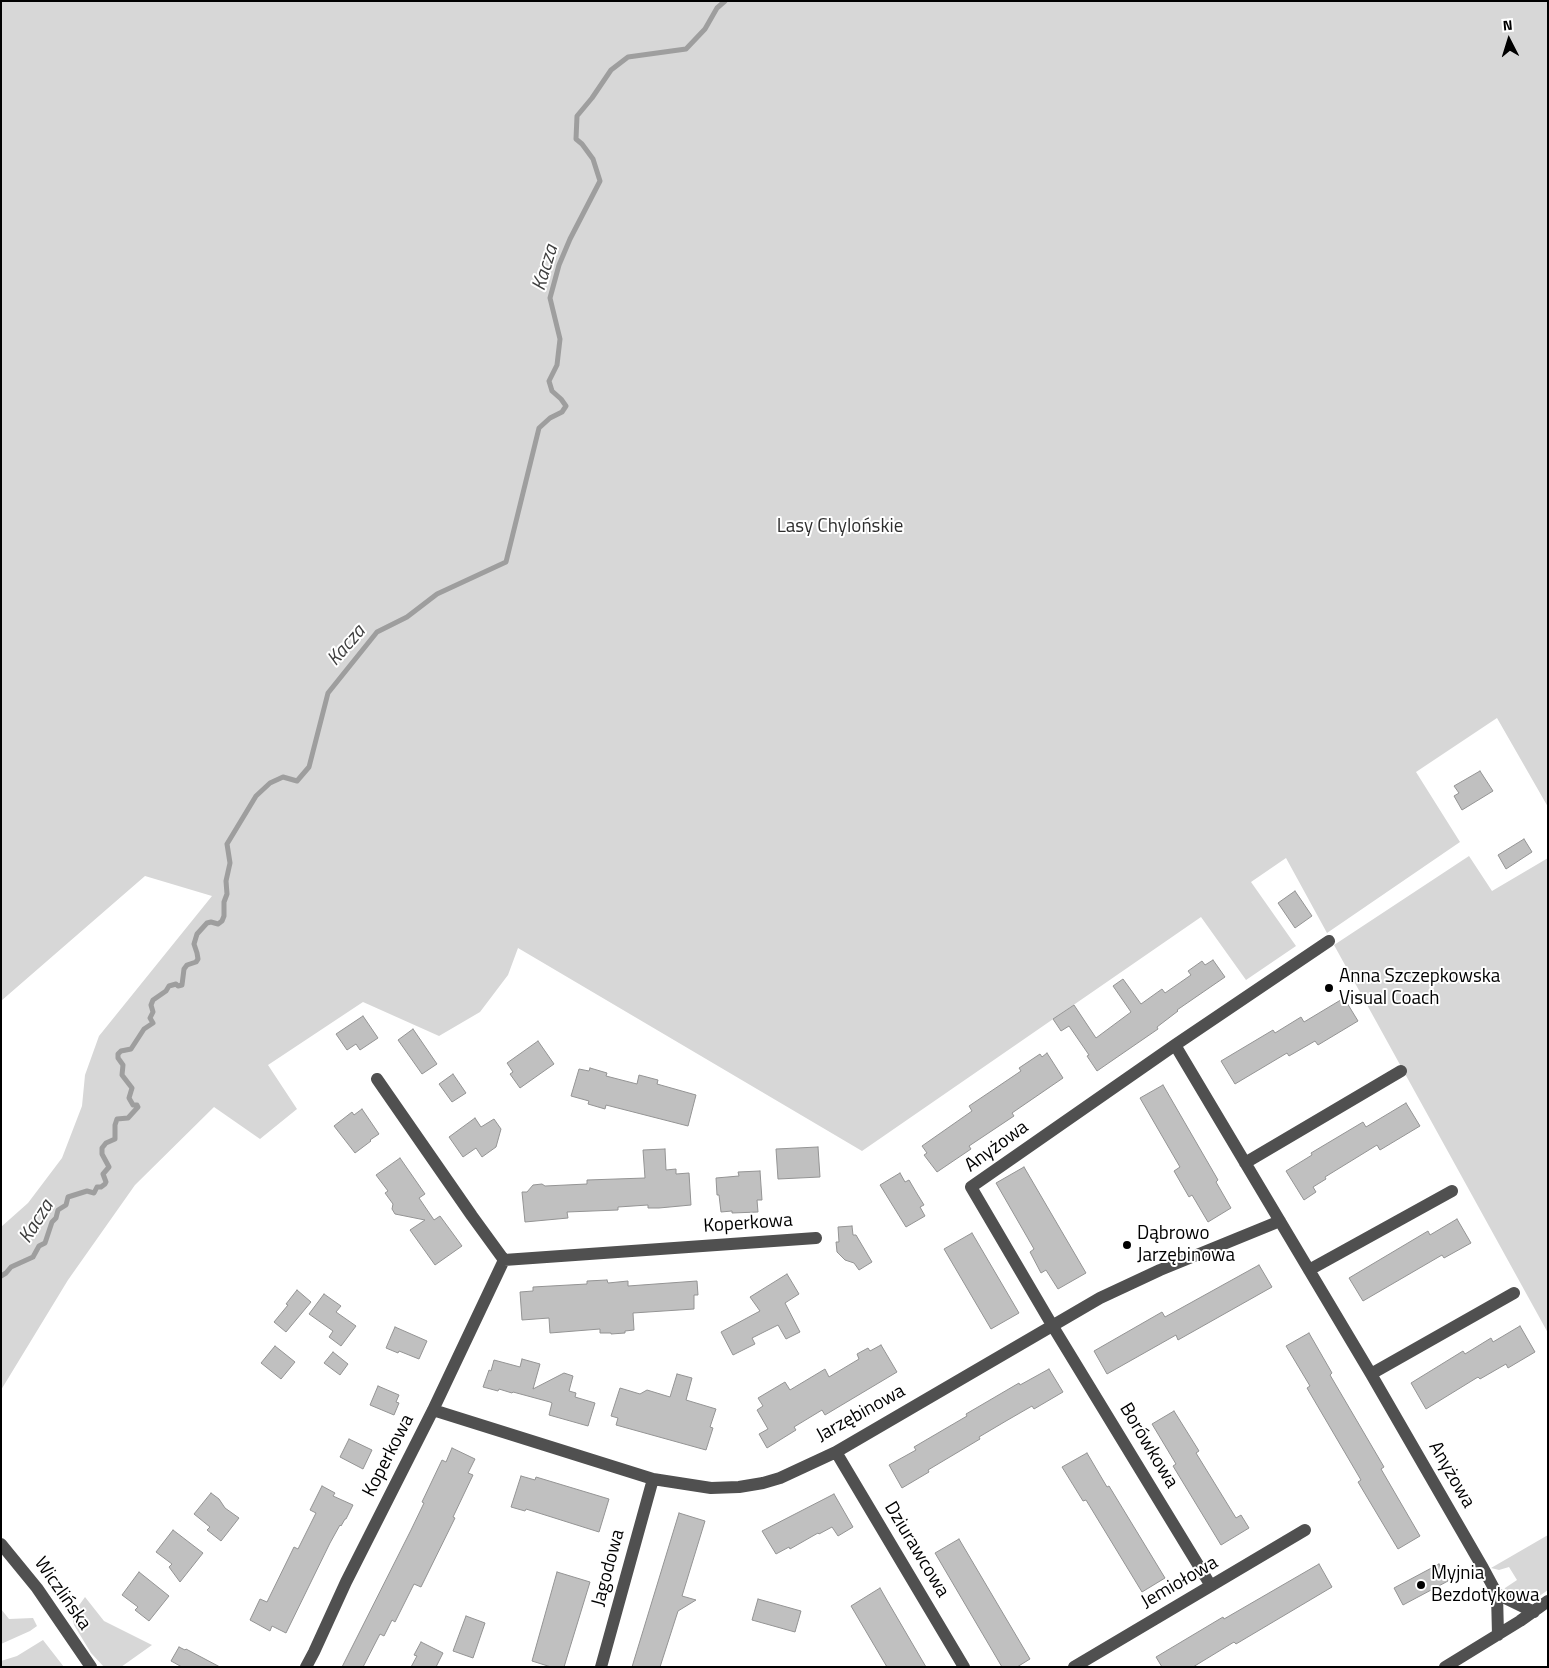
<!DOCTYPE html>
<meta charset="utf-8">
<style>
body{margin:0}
#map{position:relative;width:1549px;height:1668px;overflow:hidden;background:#fff;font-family:"Titillium Web",sans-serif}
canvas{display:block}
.frame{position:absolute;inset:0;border:2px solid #000;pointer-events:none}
.north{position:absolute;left:1484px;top:15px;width:50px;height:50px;-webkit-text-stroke:4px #fff;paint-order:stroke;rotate:355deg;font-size:14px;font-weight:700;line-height:20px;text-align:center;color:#000}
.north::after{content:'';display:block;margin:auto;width:18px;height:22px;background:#000;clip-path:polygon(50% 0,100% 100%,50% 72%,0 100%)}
</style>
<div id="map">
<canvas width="1549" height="1668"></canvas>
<div class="frame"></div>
<div class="north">N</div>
</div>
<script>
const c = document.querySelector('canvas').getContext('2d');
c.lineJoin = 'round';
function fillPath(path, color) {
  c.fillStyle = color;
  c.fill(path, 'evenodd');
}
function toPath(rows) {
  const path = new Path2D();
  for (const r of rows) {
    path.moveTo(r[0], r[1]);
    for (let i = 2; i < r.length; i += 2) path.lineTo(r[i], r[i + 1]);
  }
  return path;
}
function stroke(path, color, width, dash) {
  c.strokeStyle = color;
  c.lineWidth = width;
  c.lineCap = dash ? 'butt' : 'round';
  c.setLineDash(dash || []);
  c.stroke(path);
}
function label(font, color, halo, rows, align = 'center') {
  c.font = font + ' "Titillium Web",sans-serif';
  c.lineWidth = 4;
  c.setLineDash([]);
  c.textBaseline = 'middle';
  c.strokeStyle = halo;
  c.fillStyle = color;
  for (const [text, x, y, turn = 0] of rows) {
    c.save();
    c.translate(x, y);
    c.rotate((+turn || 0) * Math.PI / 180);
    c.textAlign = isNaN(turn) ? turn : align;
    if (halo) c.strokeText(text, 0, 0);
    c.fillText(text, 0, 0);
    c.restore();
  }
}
fillPath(toPath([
 [1,1,1548,1,1548,807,1497,718,1416,772,1460,842,1327,933,1286,858,1251,882,1296,946,1246,980,1201,917,862,1151,518,948,508,975,480,1012,439,1036,363,1002,268,1065,297,1109,260,1139,214,1107,135,1185,68,1280,1,1390,1,1227,28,1203,62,1158,82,1106,85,1075,99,1036,212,896,145,876,1,1001],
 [1469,856,1492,891,1548,858,1548,1333,1334,945],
 [1548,1535,1548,1590,1535,1599,1523,1601,1504,1591,1505,1588,1517,1580,1509,1567,1499,1570,1491,1568],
 [85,1597,104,1621,152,1645,121,1667,104,1667,91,1653,74,1625,73,1620,75,1611],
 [1,1609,9,1619,33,1618,37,1626,30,1631,1,1644],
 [43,1640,64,1667,1,1667,1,1661,17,1656]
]), '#d7d7d7');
stroke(toPath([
 [1,1276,6,1273,11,1267,33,1257,39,1246,45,1243,52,1222,56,1218,58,1210,66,1205,68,1197,87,1191,94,1193,97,1187,101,1187,105,1184,106,1182,103,1174,109,1167,102,1154,102,1148,106,1143,115,1139,115,1125,117,1119,128,1118,138,1107,137,1105,133,1105,129,1098,132,1088,122,1075,123,1065,118,1058,118,1054,121,1051,131,1049,144,1029,153,1023,150,1018,153,1012,151,1005,153,1000,166,991,169,986,176,984,178,986,182,985,184,969,187,965,196,962,198,959,197,953,194,944,197,934,207,923,211,922,218,924,222,921,224,916,224,902,227,894,226,881,230,863,227,844,256,796,270,783,283,777,297,781,309,767,328,693,377,632,407,617,437,594,506,562,539,428,550,418,562,412,566,406,561,399,552,391,549,381,557,365,560,339,550,298,559,265,570,239,600,181,593,159,582,144,576,139,577,116,592,98,611,70,628,57,686,49,705,29,717,8,725,1]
]), '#9e9e9e', 5);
const building = toPath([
 [1480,771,1493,791,1462,810,1454,796,1459,793,1454,786,1480,771],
 [1524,839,1532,852,1506,869,1498,855,1524,839],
 [1295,891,1312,916,1295,928,1278,903,1295,891],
 [1213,960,1225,977,1177,1010,1178,1011,1157,1027,1158,1029,1097,1071,1087,1056,1089,1055,1069,1026,1061,1031,1053,1019,1074,1005,1096,1038,1131,1012,1113,986,1123,979,1141,1004,1162,989,1165,993,1191,975,1188,971,1202,961,1205,965,1213,960],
 [1344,998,1358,1021,1318,1045,1315,1041,1289,1056,1287,1053,1235,1084,1221,1061,1273,1030,1275,1033,1301,1017,1304,1022,1344,998],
 [363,1016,378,1038,360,1050,356,1044,347,1050,336,1034,363,1016],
 [413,1029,437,1064,422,1074,398,1040,413,1029],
 [538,1041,554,1064,520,1088,510,1074,513,1072,507,1063,538,1041],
 [1047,1053,1063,1078,1012,1113,1014,1116,969,1146,971,1149,937,1172,924,1155,927,1153,922,1146,972,1111,969,1106,1021,1071,1019,1068,1040,1054,1042,1057,1047,1053],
 [590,1068,607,1073,606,1076,637,1084,639,1075,658,1080,657,1084,696,1095,688,1126,606,1105,605,1109,588,1104,589,1101,571,1096,579,1069,589,1071,590,1068],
 [453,1074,466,1093,452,1102,439,1084,453,1074],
 [1163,1085,1218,1180,1216,1182,1231,1208,1208,1222,1192,1195,1189,1197,1174,1171,1180,1167,1140,1098,1163,1085],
 [1406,1103,1420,1126,1380,1150,1377,1145,1325,1177,1326,1179,1313,1187,1316,1192,1304,1200,1286,1171,1312,1155,1311,1153,1363,1122,1366,1127,1406,1103],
 [362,1109,379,1134,370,1140,371,1141,355,1153,334,1126,352,1112,354,1115,362,1109],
 [475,1118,481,1127,494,1119,501,1129,496,1147,482,1157,476,1148,463,1157,449,1137,475,1118],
 [818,1147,820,1177,778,1179,776,1149,818,1147],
 [665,1149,666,1170,676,1169,676,1174,689,1173,691,1205,659,1208,648,1208,648,1205,618,1207,618,1210,567,1212,568,1218,525,1222,522,1192,527,1192,533,1185,542,1184,545,1186,587,1184,587,1180,645,1178,643,1150,665,1149],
 [400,1158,425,1194,419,1198,434,1220,440,1216,462,1246,435,1265,410,1230,425,1220,395,1214,392,1209,393,1204,385,1193,388,1191,376,1175,400,1158],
 [1024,1167,1086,1273,1058,1289,1046,1270,1041,1273,1030,1252,1034,1249,996,1183,1024,1167],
 [760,1171,762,1200,757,1200,758,1212,732,1213,732,1211,721,1212,719,1195,717,1195,716,1178,739,1176,738,1172,760,1171],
 [900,1173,905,1182,909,1180,916,1192,924,1205,920,1207,925,1216,906,1227,880,1185,900,1173],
 [1457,1219,1471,1243,1444,1258,1442,1255,1363,1301,1349,1278,1428,1231,1430,1235,1457,1219],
 [852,1226,853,1235,856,1235,872,1262,859,1270,854,1263,845,1260,837,1252,836,1242,839,1242,838,1227,852,1226],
 [972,1233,1019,1313,991,1329,944,1249,972,1233],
 [1259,1265,1272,1287,1178,1340,1176,1335,1107,1374,1094,1351,1162,1312,1165,1317,1259,1265],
 [787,1274,799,1294,785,1303,800,1332,786,1339,778,1325,752,1338,755,1344,733,1355,721,1332,760,1311,750,1297,787,1274],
 [607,1280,608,1283,628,1281,628,1286,697,1281,698,1295,694,1295,694,1309,633,1313,634,1330,625,1331,625,1333,611,1334,611,1333,600,1333,600,1329,550,1333,549,1318,522,1320,520,1292,533,1291,533,1287,587,1284,587,1281,607,1280],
 [297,1290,311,1302,286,1332,274,1322,288,1305,286,1304,297,1290],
 [324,1294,341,1306,336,1312,356,1326,341,1346,329,1337,333,1331,309,1314,324,1294],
 [1520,1326,1535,1352,1508,1368,1506,1364,1480,1379,1478,1377,1426,1409,1411,1383,1463,1351,1465,1354,1491,1338,1493,1342,1520,1326],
 [395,1327,427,1341,419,1359,399,1351,398,1353,386,1348,395,1327],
 [1309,1333,1332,1373,1330,1375,1384,1467,1381,1469,1420,1536,1398,1549,1358,1482,1361,1480,1307,1388,1310,1386,1286,1346,1309,1333],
 [881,1345,897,1372,825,1415,822,1410,794,1427,796,1430,767,1448,759,1434,768,1429,757,1410,763,1406,758,1398,785,1382,790,1390,825,1369,829,1377,859,1359,857,1354,868,1348,870,1351,881,1345],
 [275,1346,295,1362,281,1379,261,1363,275,1346],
 [333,1352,348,1364,340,1375,324,1363,333,1352],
 [522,1359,540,1364,533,1389,564,1373,573,1376,569,1391,576,1393,575,1397,595,1403,588,1426,549,1415,552,1403,550,1402,513,1392,512,1393,499,1389,498,1391,483,1387,488,1373,489,1370,491,1371,494,1360,520,1367,522,1359],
 [1049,1369,1063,1392,1034,1409,1032,1406,1006,1421,979,1437,980,1439,928,1470,929,1472,902,1488,889,1465,916,1450,914,1447,967,1416,966,1414,1019,1383,1020,1385,1049,1369],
 [677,1374,692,1378,686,1400,716,1409,710,1427,713,1428,706,1450,616,1425,618,1418,611,1416,620,1388,640,1394,647,1390,670,1397,677,1374],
 [378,1386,399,1395,396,1402,399,1403,394,1415,370,1405,378,1386],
 [1174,1411,1199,1451,1196,1453,1236,1518,1241,1515,1249,1528,1221,1545,1173,1466,1176,1464,1152,1424,1174,1411],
 [349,1439,372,1450,363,1469,340,1457,349,1439],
 [452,1448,475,1459,468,1473,473,1475,453,1517,455,1518,421,1587,414,1584,395,1622,392,1620,384,1636,380,1634,363,1667,342,1667,411,1530,424,1503,422,1502,442,1460,446,1462,452,1448],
 [1087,1453,1107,1487,1109,1486,1165,1578,1142,1592,1086,1500,1083,1501,1062,1467,1087,1453],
 [521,1476,535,1480,536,1477,609,1499,599,1532,526,1509,525,1511,511,1507,521,1476],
 [322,1486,335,1493,333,1496,353,1505,346,1519,345,1519,341,1526,340,1525,330,1543,286,1633,272,1626,270,1631,250,1620,260,1599,267,1602,294,1547,298,1549,316,1513,310,1510,322,1486],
 [211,1493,219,1499,225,1508,239,1518,221,1541,207,1530,210,1527,194,1514,211,1493],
 [834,1494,853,1527,838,1536,832,1527,819,1534,818,1533,790,1549,789,1547,776,1554,762,1531,834,1494],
 [679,1513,705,1521,682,1596,696,1600,678,1611,660,1667,632,1667,679,1513],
 [173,1530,203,1553,180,1582,169,1567,172,1564,156,1552,173,1530],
 [959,1539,1030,1659,1017,1667,1002,1667,935,1553,959,1539],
 [1319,1564,1332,1587,1236,1644,1234,1642,1193,1667,1162,1667,1156,1657,1223,1617,1224,1619,1319,1564],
 [1439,1564,1448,1581,1403,1605,1394,1588,1439,1564],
 [139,1572,169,1596,149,1621,135,1610,138,1607,122,1595,139,1572],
 [557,1572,590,1582,564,1667,551,1667,532,1661,557,1572],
 [880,1588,888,1602,926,1667,887,1667,851,1606,880,1588],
 [758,1599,801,1611,795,1632,752,1620,758,1599],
 [466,1616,485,1623,473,1658,453,1651,466,1616],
 [421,1642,443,1653,436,1667,411,1667,417,1656,414,1655,421,1642],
 [179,1647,185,1650,186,1649,220,1667,182,1667,171,1661,179,1647]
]);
fillPath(building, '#c0c0c0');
stroke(building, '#949494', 1);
stroke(toPath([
 [1175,1045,1371,1374,1483,1568,1497,1594,1498,1635],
 [377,1079,472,1216,504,1260],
 [1245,1163,1401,1071],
 [1309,1270,1452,1191],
 [1371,1374,1514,1293],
 [433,1410,653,1479,711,1488,739,1487,763,1483,780,1478,836,1452,1100,1298,1160,1270,1280,1221],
 [836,1452,964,1667],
 [1,1544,37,1588,91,1667],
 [1211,1586,1052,1325,971,1187,1175,1045,1329,941],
 [1497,1594,1534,1612],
 [306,1667,314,1652,346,1582,433,1410,504,1260,816,1238],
 [601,1667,653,1479],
 [1074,1667,1305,1530],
 [1445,1667,1520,1621,1548,1601]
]), '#505050', 12);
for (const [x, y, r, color] of [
 [1329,988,5,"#000"],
 [1127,1245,5,"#000"],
 [1421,1585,5,"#000"]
]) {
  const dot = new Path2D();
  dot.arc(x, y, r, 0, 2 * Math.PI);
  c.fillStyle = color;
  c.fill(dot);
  stroke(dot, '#fff', 2);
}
label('19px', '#2e2e2e', '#fff', [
 ["Lasy Chylońskie",840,527]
]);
label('19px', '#000', '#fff', [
 ["Anna Szczepkowska",1339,977],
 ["Visual Coach",1339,999],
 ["Dąbrowo",1137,1234],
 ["Jarzębinowa",1137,1256],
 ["Myjnia",1431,1574],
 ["Bezdotykowa",1431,1596]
], 'left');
label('19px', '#000', '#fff', [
 ["Anyżowa",997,1147,-36],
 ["Koperkowa",748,1224,-4],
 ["Jarzębinowa",861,1414,-29],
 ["Borówkowa",1148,1446,59],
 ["Koperkowa",389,1456,-63],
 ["Anyżowa",1451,1475,60],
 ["Dziurawcowa",916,1550,59],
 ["Jagodowa",609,1568,-75],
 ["Jemiołowa",1180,1583,-30],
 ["Wiczlińska",62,1594,55]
]);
label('italic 20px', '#3f3f3f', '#fff', [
 ["Kacza",546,268,-73],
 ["Kacza",347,646,-49],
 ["Kacza",37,1222,-58]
]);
</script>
